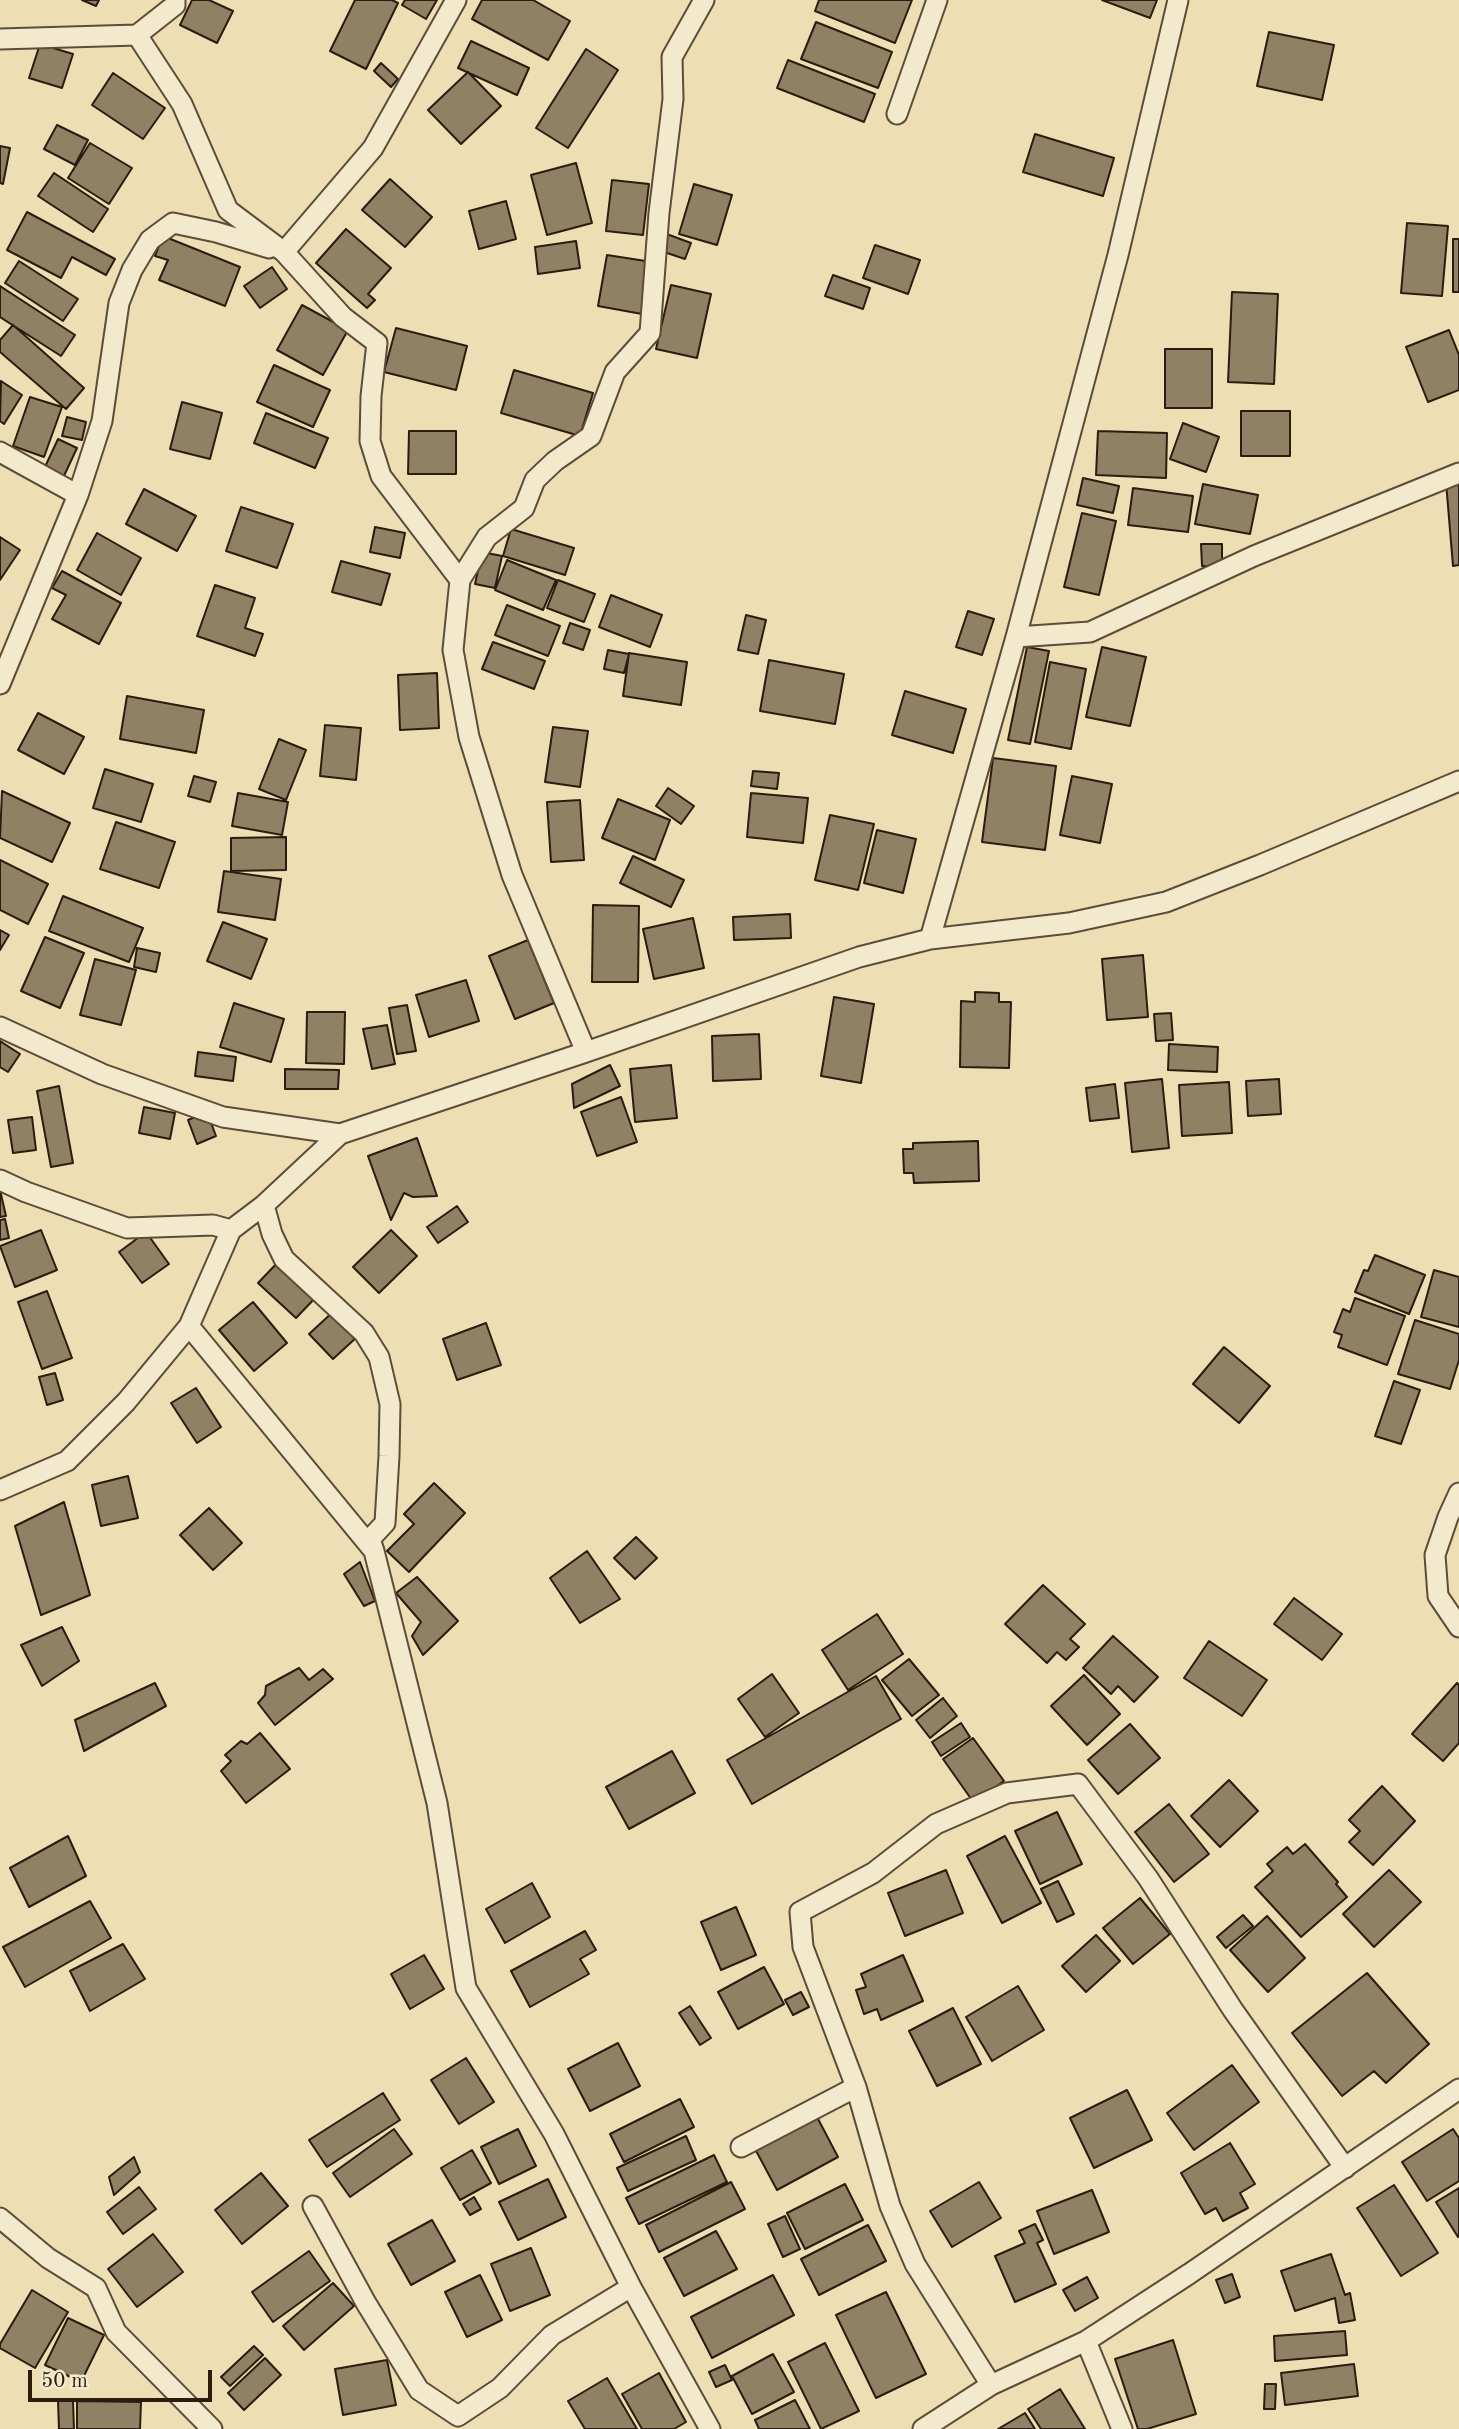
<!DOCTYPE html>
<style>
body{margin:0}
#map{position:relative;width:1459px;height:2429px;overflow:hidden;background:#eddeb3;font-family:"Old Standard TT",serif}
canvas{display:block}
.scale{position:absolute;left:28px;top:2370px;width:184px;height:32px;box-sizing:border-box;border:4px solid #2c1b0f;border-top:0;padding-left:9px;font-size:21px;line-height:24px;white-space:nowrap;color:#2c1b0f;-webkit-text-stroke:5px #f3eace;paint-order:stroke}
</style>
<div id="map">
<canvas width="1459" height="2429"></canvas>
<div class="scale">50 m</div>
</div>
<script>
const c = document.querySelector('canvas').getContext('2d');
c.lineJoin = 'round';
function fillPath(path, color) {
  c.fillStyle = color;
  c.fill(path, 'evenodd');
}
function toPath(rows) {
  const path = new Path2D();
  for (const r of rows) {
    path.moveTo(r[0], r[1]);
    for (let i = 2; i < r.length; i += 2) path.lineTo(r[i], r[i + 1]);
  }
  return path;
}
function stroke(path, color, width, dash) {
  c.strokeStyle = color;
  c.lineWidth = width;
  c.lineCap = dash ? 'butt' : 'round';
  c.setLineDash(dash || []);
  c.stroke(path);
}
const building = toPath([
 [82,0,99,0,96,6,82,0],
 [192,0,209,0,233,11,217,43,180,25,192,0],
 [355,0,392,0,398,3,366,69,330,51,355,0],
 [405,0,437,0,426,19,402,5,405,0],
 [482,0,533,0,570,21,548,60,472,19,482,0],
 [819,0,912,0,895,43,815,11,819,0],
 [1102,0,1157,0,1150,18,1102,0],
 [816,22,892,52,878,88,801,59,816,22],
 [1269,32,1334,45,1322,100,1257,86,1269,32],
 [471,41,529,68,517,95,458,68,471,41],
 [40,44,73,54,62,88,29,78,40,44],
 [586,49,618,70,568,148,536,128,586,49],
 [788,60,875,94,864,122,777,88,788,60],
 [381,63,398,79,391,87,374,71,381,63],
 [468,72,501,106,461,144,428,110,468,72],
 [113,73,165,108,143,139,92,105,113,73],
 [57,125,88,140,75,165,44,149,57,125],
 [1035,134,1114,158,1103,196,1023,172,1035,134],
 [90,143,132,168,109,204,68,178,90,143],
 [0,146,10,148,3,184,0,183,0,146],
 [576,163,592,223,547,235,531,175,576,163],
 [54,173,108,209,93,232,38,196,54,173],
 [390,179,432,217,405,247,362,210,390,179],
 [612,180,649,184,643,235,606,231,612,180],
 [694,184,732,195,717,245,679,234,694,184],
 [506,201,516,239,479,249,469,211,506,201],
 [27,212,115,259,106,275,72,257,61,278,7,250,27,212],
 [1407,223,1448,226,1442,296,1401,293,1407,223],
 [346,229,391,268,368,294,375,300,367,308,316,263,346,229],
 [664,233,691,243,685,259,658,250,664,233],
 [163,236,240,267,225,306,159,280,168,260,155,256,163,236],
 [1453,239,1459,239,1459,292,1453,292,1453,239],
 [576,241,580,268,538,274,535,247,576,241],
 [875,245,920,260,908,294,863,278,875,245],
 [607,255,652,262,642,314,598,306,607,255],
 [19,261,78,299,63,321,5,283,19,261],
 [272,267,287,289,260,308,244,286,272,267],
 [833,275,870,288,863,309,825,296,833,275],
 [671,285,711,294,697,358,656,349,671,285],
 [0,286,75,335,61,356,0,317,0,286],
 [1232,292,1278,294,1274,384,1228,382,1232,292],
 [302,305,348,330,323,375,277,350,302,305],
 [13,325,84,388,66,409,0,352,0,340,13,325],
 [396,328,467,346,456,390,384,372,396,328],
 [1449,330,1459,355,1459,390,1428,402,1406,347,1449,330],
 [1165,349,1212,349,1212,408,1165,408,1165,349],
 [274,365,330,390,313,427,257,402,274,365],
 [514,370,593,393,580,436,501,413,514,370],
 [1,381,22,395,4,424,0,421,1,381],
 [30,397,62,407,44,457,13,446,30,397],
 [182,402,222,413,210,459,170,449,182,402],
 [1241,411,1290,411,1290,456,1241,456,1241,411],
 [266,413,328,438,315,468,254,443,266,413],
 [67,417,86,422,82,440,62,436,67,417],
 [1183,423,1219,437,1206,472,1170,459,1183,423],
 [409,431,456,431,456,474,408,474,409,431],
 [1098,431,1167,433,1166,478,1096,475,1098,431],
 [58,439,77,448,63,478,44,469,58,439],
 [1083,478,1119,486,1113,513,1077,505,1083,478],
 [1459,481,1459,565,1453,566,1446,482,1459,481],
 [1203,484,1258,495,1250,534,1195,524,1203,484],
 [1133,488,1193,496,1188,532,1128,525,1133,488],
 [144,489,196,516,177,551,126,524,144,489],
 [241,507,293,524,277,568,226,551,241,507],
 [1082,513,1116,521,1099,595,1064,587,1082,513],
 [375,527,405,533,400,558,370,552,375,527],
 [511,529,574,548,565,575,503,556,511,529],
 [97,533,141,558,121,595,77,570,97,533],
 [0,537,20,550,0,580,0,537],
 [1201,544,1222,544,1222,566,1202,566,1201,544],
 [482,552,502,556,495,588,475,584,482,552],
 [507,560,556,580,543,610,495,590,507,560],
 [341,561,390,574,381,605,332,592,341,561],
 [62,571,121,603,99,644,52,619,66,595,52,588,62,571],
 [558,580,595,594,584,622,547,608,558,580],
 [215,585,255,598,245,628,263,634,255,656,197,636,215,585],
 [611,595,662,615,650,647,599,627,611,595],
 [507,605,560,626,548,656,495,635,507,605],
 [968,611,994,619,982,655,956,647,968,611],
 [746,615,766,620,758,654,738,650,746,615],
 [570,623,590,630,583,650,563,643,570,623],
 [493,642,545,661,534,689,482,669,493,642],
 [1027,647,1049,651,1030,744,1008,740,1027,647],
 [1102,647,1146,657,1130,726,1086,717,1102,647],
 [608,650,629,654,624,673,604,669,608,650],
 [629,653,687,662,681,705,623,696,629,653],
 [769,660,844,674,835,724,760,711,769,660],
 [1050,662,1086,669,1071,749,1035,742,1050,662],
 [437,673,439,728,400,730,398,675,437,673],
 [905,691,966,709,953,753,892,735,905,691],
 [127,696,204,710,196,753,120,739,127,696],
 [38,713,84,737,64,774,18,750,38,713],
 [325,725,361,728,356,780,320,776,325,725],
 [553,727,588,731,580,787,545,782,553,727],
 [279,739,306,750,286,800,259,789,279,739],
 [993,758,1056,766,1045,850,982,842,993,758],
 [105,769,153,784,141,822,93,808,105,769],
 [753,771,779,773,777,789,751,786,753,771],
 [194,776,216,782,210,802,188,796,194,776],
 [1072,776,1112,784,1100,843,1060,835,1072,776],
 [668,788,694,806,681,824,656,806,668,788],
 [2,791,70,823,52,862,0,838,2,791],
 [238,793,288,802,282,835,232,826,238,793],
 [751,793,808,798,803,843,747,837,751,793],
 [618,799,670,820,655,860,602,838,618,799],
 [580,800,584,860,551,862,547,802,580,800],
 [830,815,874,824,858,890,815,880,830,815],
 [116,822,175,842,159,888,100,869,116,822],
 [877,830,916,839,903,893,864,883,877,830],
 [286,837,286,870,231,871,231,838,286,837],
 [633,856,684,880,671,907,620,883,633,856],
 [0,860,48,884,28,924,0,910,0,860],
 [224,871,281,879,275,920,218,912,224,871],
 [63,896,143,928,129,962,49,931,63,896],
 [593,905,639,906,638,982,592,982,593,905],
 [790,914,791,938,734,940,733,917,790,914],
 [693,918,704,968,654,979,643,929,693,918],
 [223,922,267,939,251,979,207,961,223,922],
 [0,930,9,935,0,950,0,930],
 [45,937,84,953,60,1008,21,991,45,937],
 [528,940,554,1003,515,1019,489,956,528,940],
 [137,948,160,953,156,972,134,967,137,948],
 [1143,955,1148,1017,1107,1020,1102,959,1143,955],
 [95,959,136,970,121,1025,80,1015,95,959],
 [466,980,479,1021,429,1037,416,995,466,980],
 [975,992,999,993,999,1002,1011,1002,1009,1068,960,1067,961,1001,975,1002,975,992],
 [834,997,874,1004,861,1083,821,1076,834,997],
 [234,1003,284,1019,271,1062,220,1047,234,1003],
 [407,1005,416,1051,397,1054,389,1008,407,1005],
 [307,1012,345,1012,344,1064,306,1063,307,1012],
 [1171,1013,1173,1040,1156,1041,1154,1014,1171,1013],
 [387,1025,395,1064,372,1069,363,1029,387,1025],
 [759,1034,761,1079,713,1081,712,1036,759,1034],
 [0,1041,20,1054,8,1072,0,1067,0,1041],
 [1169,1044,1218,1047,1217,1072,1168,1070,1169,1044],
 [198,1052,236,1057,233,1081,195,1076,198,1052],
 [610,1065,620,1086,574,1108,572,1084,610,1065],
 [671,1065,677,1118,635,1122,630,1069,671,1065],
 [285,1069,339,1070,338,1089,285,1089,285,1069],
 [1162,1079,1169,1148,1132,1152,1125,1083,1162,1079],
 [1279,1079,1281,1114,1248,1116,1246,1081,1279,1079],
 [1229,1082,1232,1133,1182,1136,1179,1085,1229,1082],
 [1115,1084,1119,1118,1090,1121,1086,1088,1115,1084],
 [59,1086,73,1163,51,1167,37,1091,59,1086],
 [621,1097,637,1142,597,1156,581,1112,621,1097],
 [144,1107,175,1113,170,1139,139,1133,144,1107],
 [207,1112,216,1136,197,1144,188,1120,207,1112],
 [32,1117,36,1150,13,1153,8,1120,32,1117],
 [417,1138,437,1196,413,1197,404,1193,391,1220,368,1156,417,1138],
 [978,1141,979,1181,914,1183,913,1173,904,1173,903,1149,913,1149,913,1143,978,1141],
 [0,1190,6,1216,0,1217,0,1190],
 [457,1206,468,1222,438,1243,427,1227,457,1206],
 [5,1219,9,1238,0,1240,0,1220,5,1219],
 [41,1230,57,1270,15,1287,0,1246,41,1230],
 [391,1230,417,1256,379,1293,353,1267,391,1230],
 [146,1232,169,1264,142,1283,119,1252,146,1232],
 [1375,1255,1425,1275,1409,1314,1355,1292,1364,1270,1368,1271,1375,1255],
 [280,1260,318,1295,296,1318,258,1283,280,1260],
 [1434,1270,1459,1277,1459,1327,1421,1317,1434,1270],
 [47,1291,72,1358,42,1369,18,1302,47,1291],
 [1355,1298,1405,1316,1387,1365,1338,1347,1342,1335,1334,1332,1343,1309,1350,1312,1355,1298],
 [253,1302,287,1343,254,1371,219,1330,253,1302],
 [334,1311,358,1336,333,1359,309,1334,334,1311],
 [1415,1320,1459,1334,1459,1360,1450,1389,1398,1374,1415,1320],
 [486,1323,501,1365,457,1380,443,1339,486,1323],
 [1224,1347,1270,1386,1239,1423,1193,1384,1224,1347],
 [55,1373,63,1400,47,1405,39,1377,55,1373],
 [1394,1381,1420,1390,1401,1444,1375,1436,1394,1381],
 [196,1388,221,1427,197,1443,171,1403,196,1388],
 [128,1476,138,1518,101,1526,92,1485,128,1476],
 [434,1483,465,1513,409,1572,387,1551,414,1524,404,1514,434,1483],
 [64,1502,90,1595,41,1615,15,1526,64,1502],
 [209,1508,242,1543,213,1570,180,1535,209,1508],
 [636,1537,657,1558,635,1579,614,1558,636,1537],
 [587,1551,620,1599,580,1623,550,1578,587,1551],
 [360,1562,375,1601,364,1606,344,1574,360,1562],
 [417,1577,458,1621,423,1655,412,1636,421,1622,396,1593,417,1577],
 [1043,1585,1085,1624,1070,1639,1079,1647,1066,1660,1057,1652,1047,1663,1005,1624,1043,1585],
 [1294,1598,1342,1634,1322,1660,1274,1624,1294,1598],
 [877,1614,903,1654,848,1690,822,1650,877,1614],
 [62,1627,79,1661,42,1686,21,1645,62,1627],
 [1113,1636,1158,1677,1134,1702,1118,1686,1111,1694,1083,1668,1113,1636],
 [1209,1641,1267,1680,1242,1716,1184,1678,1209,1641],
 [909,1659,939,1695,912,1716,882,1680,909,1659],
 [299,1668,309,1680,323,1669,333,1679,275,1725,258,1703,265,1695,266,1686,299,1668],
 [772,1674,799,1713,765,1737,738,1699,772,1674],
 [1084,1675,1120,1714,1087,1745,1051,1706,1084,1675],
 [876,1676,901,1719,752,1804,727,1760,876,1676],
 [155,1683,166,1706,84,1751,75,1720,155,1683],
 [1457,1683,1459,1685,1459,1743,1443,1761,1412,1734,1457,1683],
 [943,1698,957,1716,930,1738,916,1720,943,1698],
 [961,1723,970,1737,941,1756,932,1742,961,1723],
 [1130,1724,1160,1758,1118,1794,1088,1760,1130,1724],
 [260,1733,290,1769,246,1803,221,1771,231,1761,225,1755,241,1741,247,1744,260,1733],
 [973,1738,1004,1781,974,1803,943,1759,973,1738],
 [672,1751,695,1793,629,1829,606,1787,672,1751],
 [1229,1780,1258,1811,1220,1847,1191,1816,1229,1780],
 [1382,1786,1415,1821,1373,1865,1349,1842,1360,1831,1349,1820,1382,1786],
 [1169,1804,1209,1854,1174,1882,1135,1832,1169,1804],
 [1057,1812,1082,1864,1040,1884,1015,1831,1057,1812],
 [68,1836,86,1876,29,1907,10,1868,68,1836],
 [1005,1836,1041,1903,1002,1923,967,1856,1005,1836],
 [1305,1844,1338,1882,1336,1884,1347,1897,1301,1937,1255,1887,1273,1871,1267,1864,1287,1847,1293,1854,1305,1844],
 [946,1870,963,1913,905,1936,888,1893,946,1870],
 [1389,1870,1421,1902,1374,1947,1343,1914,1389,1870],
 [1058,1881,1074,1914,1057,1922,1041,1889,1058,1881],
 [532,1883,550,1917,505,1943,486,1909,532,1883],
 [1140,1898,1170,1934,1133,1964,1103,1928,1140,1898],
 [90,1901,111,1938,25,1987,3,1947,90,1901],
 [736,1907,756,1955,721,1970,701,1922,736,1907],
 [1243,1915,1253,1926,1226,1948,1217,1937,1243,1915],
 [1267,1916,1305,1958,1268,1992,1230,1950,1267,1916],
 [585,1931,596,1950,580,1959,589,1974,530,2007,511,1971,585,1931],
 [1096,1935,1120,1961,1086,1992,1062,1966,1096,1935],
 [123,1944,145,1979,90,2011,70,1971,123,1944],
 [424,1955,444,1989,410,2009,391,1974,424,1955],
 [903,1955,923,2001,881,2020,877,2009,864,2014,856,1990,866,1987,861,1974,903,1955],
 [764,1967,784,2004,738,2029,718,1992,764,1967],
 [1367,1973,1429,2044,1386,2083,1374,2071,1342,2096,1292,2033,1367,1973],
 [1018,1986,1044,2030,992,2061,966,2017,1018,1986],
 [801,1992,809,2007,793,2015,785,2000,801,1992],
 [690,2006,711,2038,700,2045,679,2013,690,2006],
 [953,2008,981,2064,937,2086,909,2031,953,2008],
 [618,2043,640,2086,590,2111,568,2069,618,2043],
 [466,2058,494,2102,459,2124,431,2080,466,2058],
 [1232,2065,1259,2102,1194,2150,1167,2113,1232,2065],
 [1127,2090,1152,2140,1094,2168,1070,2118,1127,2090],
 [383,2093,400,2120,327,2167,309,2140,383,2093],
 [680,2099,694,2127,624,2162,610,2134,680,2099],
 [816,2115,838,2157,777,2190,754,2147,816,2115],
 [394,2129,412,2154,350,2197,333,2173,394,2129],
 [518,2129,536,2166,499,2184,481,2147,518,2129],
 [1453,2129,1459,2138,1459,2181,1427,2201,1402,2162,1453,2129],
 [686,2136,696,2160,628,2191,617,2168,686,2136],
 [1230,2143,1255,2184,1240,2193,1248,2208,1223,2221,1216,2208,1205,2214,1181,2173,1230,2143],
 [472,2150,491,2183,460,2200,441,2168,472,2150],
 [714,2155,727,2182,639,2224,626,2198,714,2155],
 [134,2157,140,2172,114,2195,109,2177,134,2157],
 [261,2173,288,2206,242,2244,215,2210,261,2173],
 [548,2179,566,2217,518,2240,499,2202,548,2179],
 [731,2182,745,2209,659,2252,646,2225,731,2182],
 [979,2182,1001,2218,952,2247,930,2211,979,2182],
 [845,2184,863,2220,805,2249,787,2213,845,2184],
 [1394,2185,1438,2253,1401,2276,1357,2208,1394,2185],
 [139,2187,156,2209,123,2234,107,2212,139,2187],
 [1459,2188,1459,2236,1458,2237,1436,2202,1459,2188],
 [1092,2190,1109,2232,1054,2254,1037,2211,1092,2190],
 [474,2197,481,2209,470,2215,463,2204,474,2197],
 [785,2216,800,2249,783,2257,768,2224,785,2216],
 [432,2220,455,2261,411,2285,388,2244,432,2220],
 [1035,2224,1043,2240,1037,2243,1056,2284,1015,2302,995,2256,1025,2243,1019,2231,1035,2224],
 [868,2225,886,2261,819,2295,801,2259,868,2225],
 [716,2231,737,2269,684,2296,664,2258,716,2231],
 [153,2234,183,2272,137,2307,108,2269,153,2234],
 [531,2248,550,2295,510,2311,491,2264,531,2248],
 [309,2251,330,2281,273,2322,252,2292,309,2251],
 [1331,2254,1345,2295,1350,2293,1355,2320,1339,2323,1335,2298,1295,2311,1281,2271,1331,2254],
 [1232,2274,1240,2297,1225,2303,1216,2280,1232,2274],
 [480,2275,502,2320,467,2337,445,2292,480,2275],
 [773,2275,794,2315,712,2358,691,2317,773,2275],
 [1087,2277,1098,2298,1075,2311,1063,2290,1087,2277],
 [333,2283,354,2306,304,2350,283,2326,333,2283],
 [32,2290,68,2312,35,2368,0,2348,0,2344,32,2290],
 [886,2292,926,2374,876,2398,836,2315,886,2292],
 [68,2318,104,2335,81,2382,45,2365,68,2318],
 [1345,2331,1347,2355,1275,2361,1274,2336,1345,2331],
 [1173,2340,1196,2414,1147,2429,1138,2429,1115,2359,1173,2340],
 [825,2343,859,2411,821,2429,788,2362,825,2343],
 [254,2346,263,2355,230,2386,221,2377,254,2346],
 [773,2354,794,2392,752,2414,732,2376,773,2354],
 [265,2358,281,2375,244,2410,228,2393,265,2358],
 [387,2360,396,2405,343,2415,335,2369,387,2360],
 [1354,2364,1358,2396,1285,2405,1281,2373,1354,2364],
 [725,2365,732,2380,716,2387,709,2372,725,2365],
 [659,2373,686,2422,674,2429,642,2429,622,2394,659,2373],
 [607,2378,637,2429,585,2429,568,2401,607,2378],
 [1265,2384,1276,2384,1275,2409,1264,2409,1265,2384],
 [1060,2389,1085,2429,1041,2429,1028,2409,1060,2389],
 [795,2400,810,2429,759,2429,755,2420,795,2400],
 [58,2401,73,2401,74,2429,59,2429,58,2401],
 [77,2401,141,2402,140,2429,77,2429,77,2401],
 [1025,2413,1035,2429,998,2429,1025,2413]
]);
fillPath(building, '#908064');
stroke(building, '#2c1b0f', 2);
const street = toPath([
 [137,35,182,104,228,210,284,252,343,317,377,343,371,396,370,441,381,476,460,580],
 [0,39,137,35,175,5,175,0],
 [897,114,937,0],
 [284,252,373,148,456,0],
 [0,452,78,495],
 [1016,637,1090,632,1254,556,1459,473],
 [0,684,78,495,102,421,119,303,132,270,150,240,173,223,216,232,269,248],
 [930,939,1016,637,1118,255,1178,0],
 [0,1027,102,1074,223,1117,340,1134],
 [586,1052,512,875,469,737,453,650,460,580,487,537,524,508,535,480,555,461,591,436,615,372,650,333,659,213,673,99,672,57,704,0],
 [0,1180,26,1192,127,1228,213,1225,231,1230],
 [264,1205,272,1234,284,1259,364,1333,379,1357,390,1404,389,1456,385,1523,370,1539,374,1551],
 [189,1326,374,1551,437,1803,466,1988,554,2134,631,2287,710,2429],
 [0,1490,67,1461,126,1402,189,1326,231,1230,264,1205,340,1134,586,1052,859,957,930,939,1069,923,1166,902,1260,865,1459,781],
 [1459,1493,1448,1517,1435,1555,1438,1596,1459,1627],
 [741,2147,856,2087],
 [313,2206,366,2303,419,2390,458,2416,500,2388,552,2335,631,2287],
 [0,2218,48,2258,96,2288,116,2332,212,2429],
 [1086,2341,1122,2429],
 [991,2385,915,2264,890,2206,856,2087,803,1947,800,1912,873,1873,936,1824,1007,1793,1078,1784,1148,1878,1233,2010,1345,2168],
 [923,2429,991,2385,1086,2341,1189,2274,1459,2089]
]);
stroke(street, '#5c4c38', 23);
stroke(street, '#f3eace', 19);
</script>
